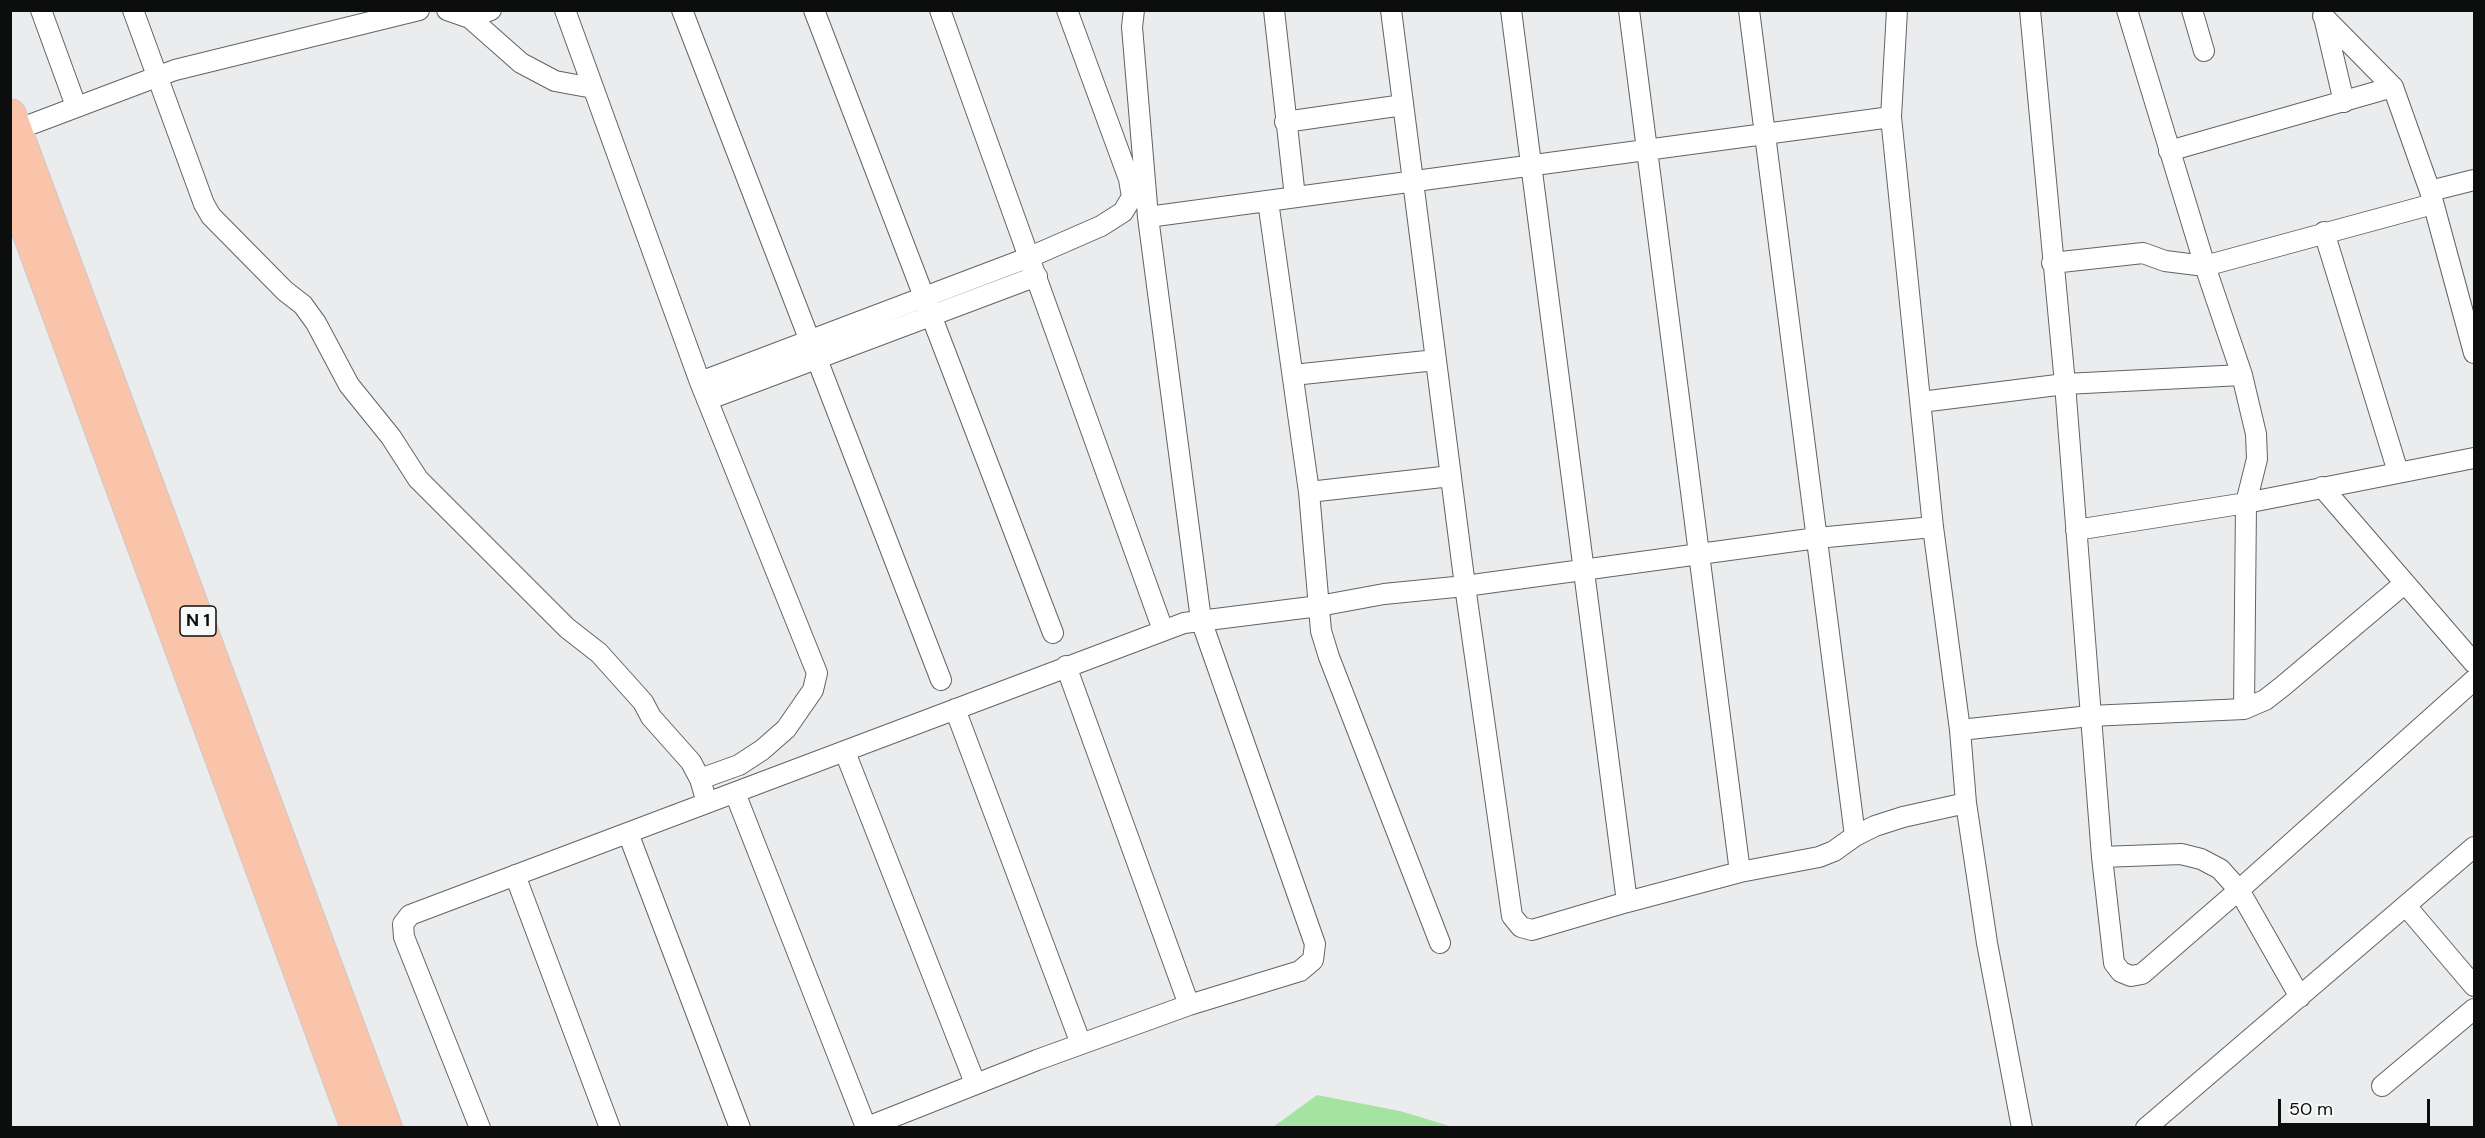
<!DOCTYPE html>
<style>
body{margin:0}
#map{position:relative;width:2485px;height:1138px;overflow:hidden;background:#ebeced;font-family:"DM Sans",sans-serif}
canvas{display:block}
.frame{position:absolute;inset:0;border:12px solid #0c0d0d;pointer-events:none}
.scale{position:absolute;left:2278px;top:1099px;width:152px;height:27px;box-sizing:border-box;border:3px solid #0c0d0d;border-top:0;padding-left:8px;font-size:18px;line-height:21px;white-space:nowrap;color:#0c0d0d;-webkit-text-stroke:4px #f8f9fa;paint-order:stroke}
</style>
<div id="map">
<canvas width="2485" height="1138"></canvas>
<div class="frame"></div>
<div class="scale">50 m</div>
</div>
<script>
const c = document.querySelector('canvas').getContext('2d');
c.lineJoin = 'round';
function fillPath(path, color) {
  c.fillStyle = color;
  c.fill(path, 'evenodd');
}
function toPath(rows) {
  const path = new Path2D();
  for (const r of rows) {
    path.moveTo(r[0], r[1]);
    for (let i = 2; i < r.length; i += 2) path.lineTo(r[i], r[i + 1]);
  }
  return path;
}
function stroke(path, color, width, dash) {
  c.strokeStyle = color;
  c.lineWidth = width;
  c.lineCap = dash ? 'butt' : 'round';
  c.setLineDash(dash || []);
  c.stroke(path);
}
function label(font, color, halo, rows, align = 'center') {
  c.font = font + ' "DM Sans",sans-serif';
  c.lineWidth = 4.5;
  c.setLineDash([]);
  c.textBaseline = 'middle';
  c.strokeStyle = halo;
  c.fillStyle = color;
  for (const [text, x, y, turn = 0] of rows) {
    c.save();
    c.translate(x, y);
    c.rotate((+turn || 0) * Math.PI / 180);
    c.textAlign = isNaN(turn) ? turn : align;
    if (halo) c.strokeText(text, 0, 0);
    c.fillText(text, 0, 0);
    c.restore();
  }
}
fillPath(toPath([
 [1317,1095,1400,1111,1453,1127,1273,1127]
]), '#a4e4a2');
const minor = toPath([
 [41,10,76,106],
 [133,10,204,204,211,216,285,291,303,305,316,323,349,385,391,437,418,479,567,628,599,653,643,702,651,717,691,762,700,779,707,803],
 [447,10,470,18,521,63,555,81,593,88],
 [565,10,700,382,817,673,813,690,786,729,762,750,739,765,700,779],
 [682,10,941,680],
 [814,10,1053,633],
 [940,10,1163,630],
 [1274,10,1295,197],
 [1391,10,1465,586,1512,916,1521,927,1532,930,1627,902,1740,872,1819,857,1834,851,1855,836,1875,826,1903,817,1966,803],
 [1511,10,1627,902],
 [1629,10,1740,872],
 [1749,10,1855,836],
 [1897,10,1891,117,1933,527,1960,730,1966,803,1987,943,2022,1128],
 [2030,10,2065,384,2102,857,2114,963,2121,972,2131,976,2142,974,2239,890,2474,680],
 [2127,10,2205,266,2242,375,2256,434,2257,459,2246,503,2244,709],
 [2192,10,2204,51],
 [2323,16,2393,87,2430,191,2474,353],
 [2324,17,2344,102],
 [470,18,491,10],
 [1285,122,1403,105],
 [16,130,175,70,419,10],
 [2169,151,2393,87],
 [2430,191,2474,180],
 [1268,201,1309,492,1321,631,1329,657,1440,943],
 [1148,217,1891,117],
 [2324,232,2398,472],
 [2052,263,2143,253,2165,261,2205,266,2433,204],
 [1293,375,1436,360],
 [700,382,1030,257,1101,226,1123,212,1132,197,1129,179,1067,10],
 [707,400,1037,276],
 [1921,402,2065,384,2242,375],
 [2322,487,2474,663],
 [1309,492,1451,476],
 [2076,530,2246,503,2474,458],
 [1066,666,1189,1005],
 [955,709,1081,1044],
 [1960,730,2090,716,2244,709,2265,700,2283,686,2405,583],
 [845,752,975,1083],
 [735,793,866,1127],
 [628,833,740,1128],
 [2102,857,2181,854,2201,859,2220,869,2239,890,2300,997],
 [515,875,610,1128],
 [2406,906,2474,986],
 [2382,1086,2474,1009],
 [480,1128,404,937,403,924,410,915,1184,623,1319,606,1384,594,1465,586,1817,538,1933,527],
 [865,1128,1037,1060,1189,1005,1300,971,1313,960,1315,944,1201,620,1148,217,1132,27,1134,10],
 [2146,1128,2474,847]
]);
const trunk = toPath([
 [10,115,386,1128],
 [10,182,357,1128]
]);
stroke(minor, '#626364', 22);
stroke(trunk, '#cacaca', 34);
stroke(minor, '#fff', 20);
stroke(trunk, '#fac4aa', 32);
for (const [x, y, w] of [
 [198,621,36]
]) {
  const box = new Path2D();
  box.roundRect(x - w / 2, y - 15, w, 30, 4.5);
  c.fillStyle = '#f8f9fa';
  c.fill(box);
  stroke(box, '#0c0d0d', 1.5);
}
label('bold 18px', '#0c0d0d', null, [
 ["N 1",198,621]
]);
</script>
